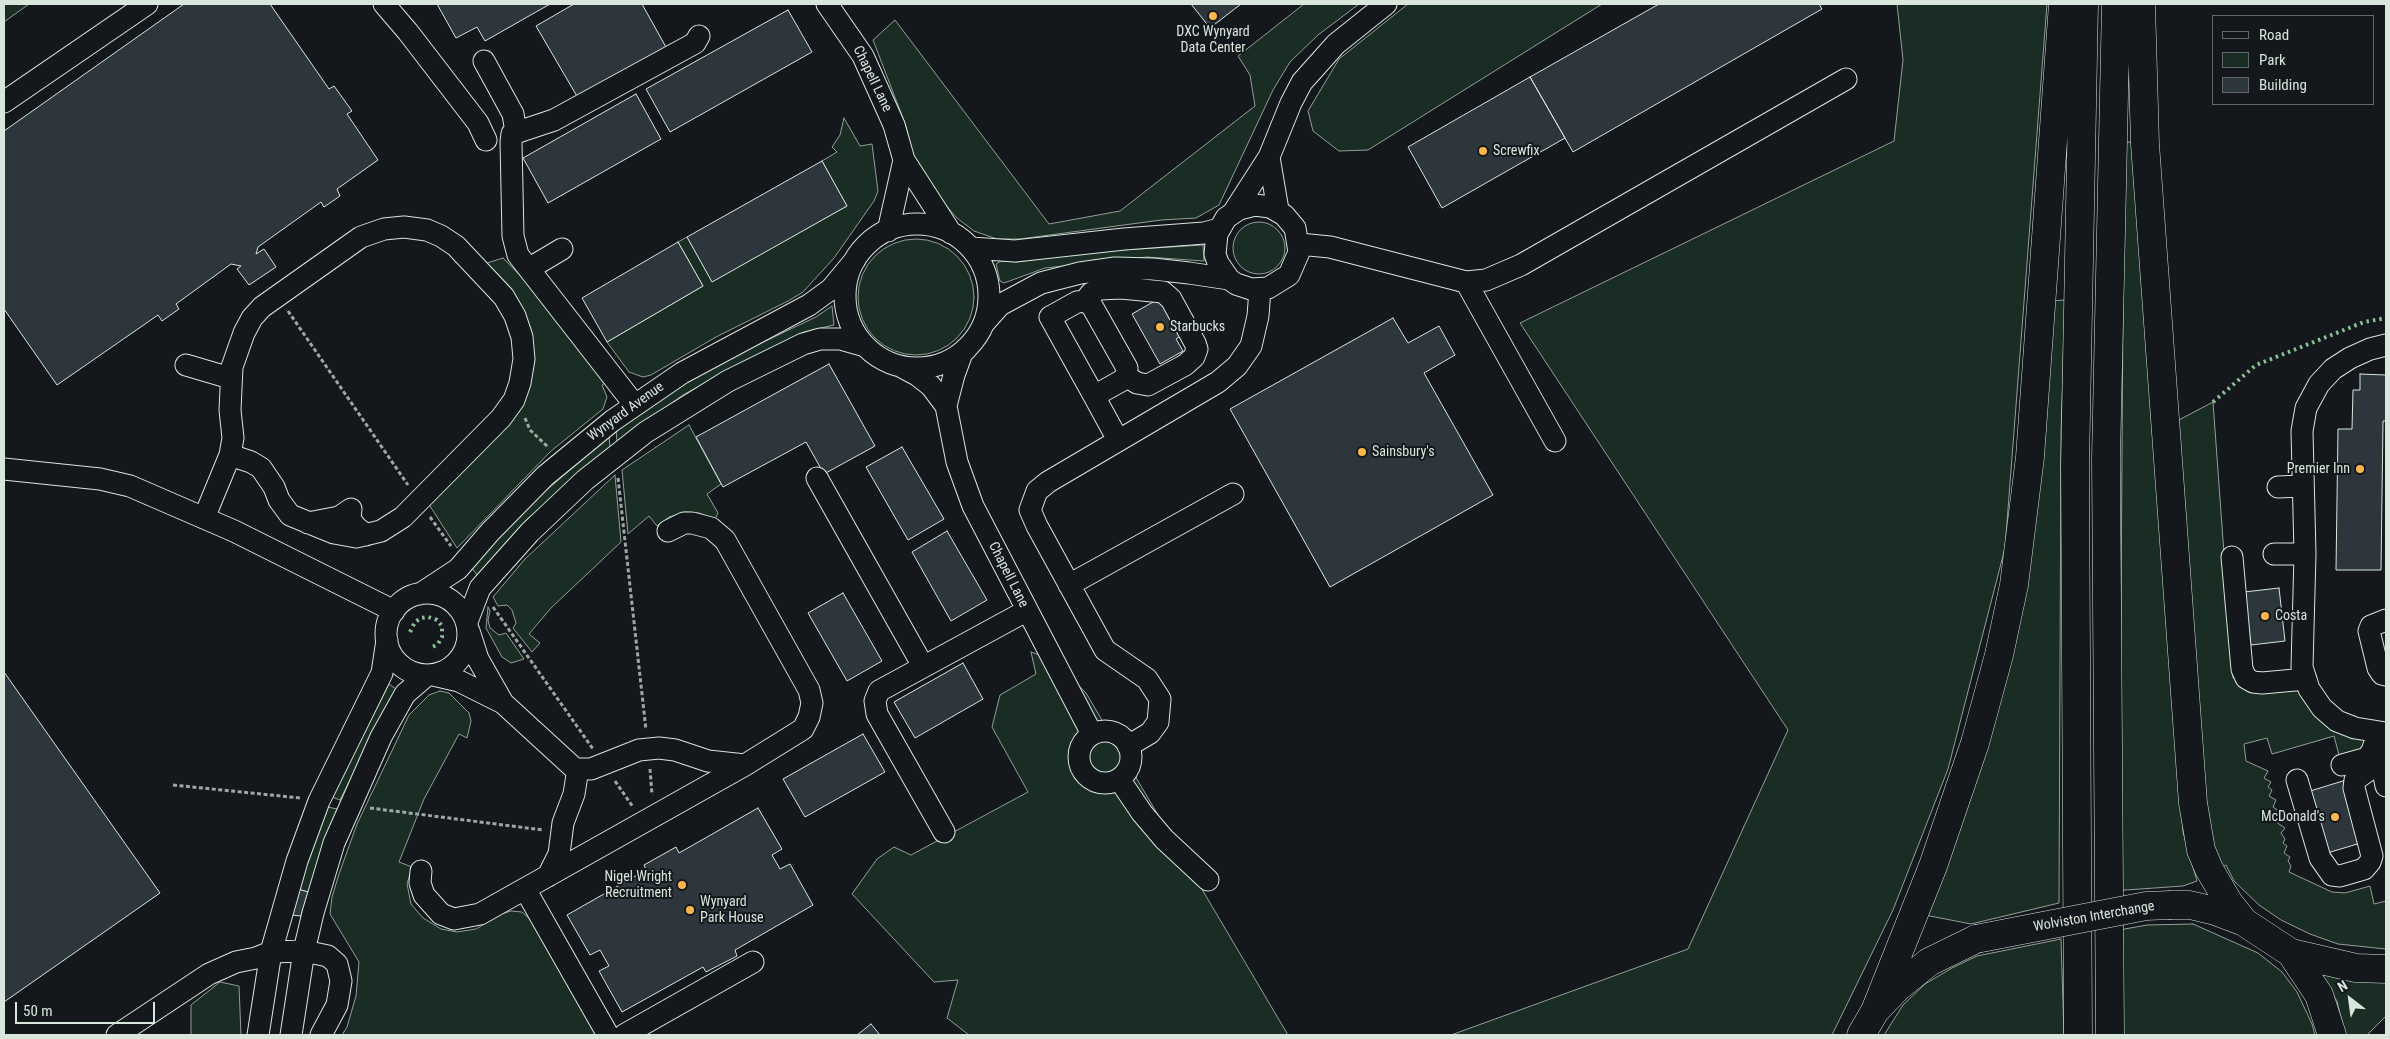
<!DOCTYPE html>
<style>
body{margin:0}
#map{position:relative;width:2390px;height:1039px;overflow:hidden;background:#14181c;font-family:"Roboto Condensed",sans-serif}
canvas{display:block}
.frame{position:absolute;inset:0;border:5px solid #d8e6dc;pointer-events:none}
.legend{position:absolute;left:2212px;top:15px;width:162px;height:90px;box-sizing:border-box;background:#14181c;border:1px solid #626a69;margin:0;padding:6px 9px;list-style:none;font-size:15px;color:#d8e6dc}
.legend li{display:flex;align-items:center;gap:10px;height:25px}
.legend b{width:25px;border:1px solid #626a69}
.north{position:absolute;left:2325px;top:974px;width:50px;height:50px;-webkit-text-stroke:4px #14181c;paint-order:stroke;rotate:330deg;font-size:14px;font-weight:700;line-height:20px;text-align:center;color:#d8e6dc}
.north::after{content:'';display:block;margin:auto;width:18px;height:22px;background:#d8e6dc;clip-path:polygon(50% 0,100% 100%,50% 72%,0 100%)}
.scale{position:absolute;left:15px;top:1002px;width:140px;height:22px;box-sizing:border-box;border:2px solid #d8e6dc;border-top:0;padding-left:6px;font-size:15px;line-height:18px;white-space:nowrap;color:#d8e6dc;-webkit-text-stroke:4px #14181c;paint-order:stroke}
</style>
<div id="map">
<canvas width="2390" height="1039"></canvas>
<div class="frame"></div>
<ul class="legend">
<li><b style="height:6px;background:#14181c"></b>Road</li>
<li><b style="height:14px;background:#1a2d24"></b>Park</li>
<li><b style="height:14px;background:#2c363c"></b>Building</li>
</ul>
<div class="north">N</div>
<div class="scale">50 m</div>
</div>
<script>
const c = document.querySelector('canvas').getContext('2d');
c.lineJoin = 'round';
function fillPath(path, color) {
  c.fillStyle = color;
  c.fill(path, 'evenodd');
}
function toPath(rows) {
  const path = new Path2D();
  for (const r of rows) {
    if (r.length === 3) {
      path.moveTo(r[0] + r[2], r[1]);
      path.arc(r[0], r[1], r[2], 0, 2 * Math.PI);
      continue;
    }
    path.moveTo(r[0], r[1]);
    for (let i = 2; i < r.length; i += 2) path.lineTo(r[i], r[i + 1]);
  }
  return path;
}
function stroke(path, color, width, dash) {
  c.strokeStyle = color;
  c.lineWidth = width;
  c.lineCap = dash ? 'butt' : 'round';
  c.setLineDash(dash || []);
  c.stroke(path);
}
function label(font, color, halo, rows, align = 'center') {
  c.font = font + ' "Roboto Condensed",sans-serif';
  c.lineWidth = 4;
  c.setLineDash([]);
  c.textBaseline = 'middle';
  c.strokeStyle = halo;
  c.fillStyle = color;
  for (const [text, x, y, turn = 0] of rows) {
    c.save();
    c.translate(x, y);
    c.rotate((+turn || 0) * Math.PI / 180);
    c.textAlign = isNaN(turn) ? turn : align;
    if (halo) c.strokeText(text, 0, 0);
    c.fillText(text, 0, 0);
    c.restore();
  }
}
const green = toPath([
 [4,4,29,4,4,22,4,4],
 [1304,4,1359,4,1318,35,1290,62,1273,90,1219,205,1196,218,1161,220,1020,239,997,239,974,231,957,218,928,185,915,163,906,126,873,40,895,20,1049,224,1120,211,1255,106,1250,75,1238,56,1304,4],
 [1408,4,1602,4,1368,150,1339,151,1313,131,1308,111,1339,59,1408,4],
 [1897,4,2047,4,2005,548,1948,769,1893,910,1832,1035,1451,1035,1688,949,1788,730,1520,323,1894,141,1903,60,1897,4],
 [844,118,860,146,872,144,878,191,874,201,834,258,803,292,788,301,716,337,651,375,643,377,629,372,607,342,703,286,678,242,687,237,712,281,847,206,822,161,837,152,832,147,840,135,844,118],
 [2124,142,2132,142,2183,832,2197,881,2183,886,2126,890,2122,890,2120,772,2124,142],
 [1259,248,26],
 [916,297,58],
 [1203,245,1204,261,1147,257,1045,268,1004,283,1000,281,996,264,1001,261,1017,262,1090,252,1203,245],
 [503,258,549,305,606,382,602,385,607,397,603,409,551,451,457,548,428,503,532,364,528,322,511,288,487,263,503,258],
 [2065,300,2061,434,2059,903,1971,924,1925,915,2024,579,2050,301,2065,300],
 [832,306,834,325,804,332,744,361,683,395,617,441,616,429,691,380,736,355,816,317,832,306],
 [2213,402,2233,678,2262,686,2290,684,2367,743,2367,748,2339,755,2334,736,2272,754,2267,738,2244,744,2246,761,2268,771,2264,778,2271,782,2268,787,2272,790,2269,796,2276,800,2273,807,2279,811,2276,815,2278,817,2276,822,2285,828,2281,833,2285,839,2283,843,2287,846,2284,853,2290,857,2288,861,2291,866,2289,872,2332,892,2345,893,2370,886,2374,904,2386,901,2386,949,2338,944,2310,934,2281,920,2259,905,2234,881,2226,865,2219,869,2205,836,2175,422,2213,402],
 [689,425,721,484,707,494,718,513,715,519,699,513,685,512,669,517,657,526,649,516,628,534,622,470,689,425],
 [609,436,610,447,526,520,477,575,472,568,498,538,534,501,609,436],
 [615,475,621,542,551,608,529,634,540,643,532,652,513,628,516,623,512,610,507,605,498,606,493,597,525,559,615,475],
 [488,607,490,611,488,620,490,628,499,635,506,633,524,659,511,663,502,657,486,628,488,607],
 [1031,652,1054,660,1086,693,1288,1035,969,1035,947,1018,958,980,934,982,852,894,877,859,894,847,911,855,1028,792,992,727,1000,695,1036,674,1031,652],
 [389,684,396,689,340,800,332,797,389,684],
 [440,691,449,693,469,713,471,721,467,738,459,734,424,799,399,862,412,867,407,884,411,904,423,918,441,929,457,932,476,929,501,914,511,911,522,912,532,921,596,1035,342,1035,347,1027,356,996,359,962,330,914,332,897,339,874,357,824,409,715,429,695,440,691],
 [328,807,337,809,308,892,298,889,328,807],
 [2193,924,2258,953,2282,972,2297,992,2312,1024,2315,1035,2123,1035,2119,930,2147,925,2193,924],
 [2061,939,2064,1035,1884,1035,1903,1005,1925,984,1952,968,1977,956,2061,939],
 [2318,973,2386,979,2386,1016,2367,1035,2345,1035,2337,1001,2318,973],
 [220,982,239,986,241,1035,191,1035,191,1005,220,982]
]);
fillPath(green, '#1a2d24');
stroke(green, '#939e99', 1);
const building = toPath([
 [184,4,270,4,329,89,334,86,352,111,347,114,378,160,337,189,340,196,324,207,321,202,258,247,256,254,264,249,276,267,249,285,237,269,241,266,231,264,176,304,179,309,162,321,158,315,57,385,4,309,4,131,184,4],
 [437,4,550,4,485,41,477,27,456,38,437,4],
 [574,4,642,4,667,49,578,98,536,26,574,4],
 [1191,4,1241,4,1210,28,1191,4],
 [1659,4,1819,4,1822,9,1573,152,1530,77,1659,4],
 [788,10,812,52,670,132,646,89,788,10],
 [1530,77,1565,138,1442,208,1408,147,1530,77],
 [636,94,661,139,548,203,523,158,636,94],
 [822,161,847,206,712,282,687,237,822,161],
 [678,242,703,286,607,342,582,298,678,242],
 [1160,298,1184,334,1176,339,1183,351,1160,364,1132,314,1160,298],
 [1393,318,1408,343,1439,326,1455,355,1424,373,1493,495,1330,587,1230,409,1393,318],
 [829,364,875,446,824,474,806,442,723,487,696,437,829,364],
 [2360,374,2386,375,2386,421,2383,421,2381,570,2336,570,2338,429,2352,429,2353,390,2360,390,2360,374],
 [902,447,944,519,908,540,866,467,902,447],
 [947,531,987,600,951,621,912,552,947,531],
 [2279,588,2285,641,2251,645,2244,592,2279,588],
 [843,593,882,661,847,681,808,613,843,593],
 [963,663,983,699,915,738,894,702,963,663],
 [4,672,160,893,4,1002,4,672],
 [863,734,885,772,805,817,783,779,863,734],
 [2346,780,2364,842,2324,854,2307,792,2346,780],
 [758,808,782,849,772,855,780,869,790,864,813,905,735,950,737,956,706,972,703,967,622,1012,599,971,609,966,600,950,590,955,567,915,646,870,644,865,676,847,679,853,758,808],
 [298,889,308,892,301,916,291,915,298,889],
 [871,1024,880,1035,857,1035,871,1024]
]);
fillPath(building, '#2c363c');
stroke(building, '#d8e6dc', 1);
const minor = toPath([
 [384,4,408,32,478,123,486,140],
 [827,4,863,56,894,125,904,160,951,233],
 [484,61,513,114,516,132],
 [4,102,147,4],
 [1269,157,1278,210],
 [1233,213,1269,157,1291,103,1302,82,1336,44,1386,4],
 [917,296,72],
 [888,231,904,160],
 [1299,244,1330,247,1466,282,1486,280,1521,265,1846,79],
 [971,248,1015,251,1124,239,1204,233,1219,229],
 [530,268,562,249],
 [1466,282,1555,441],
 [1085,301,1091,293,1100,289,1121,288,1163,292,1171,299,1195,343,1197,349,1194,357,1185,365,1148,385,1137,383,1126,376],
 [984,323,1000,305,1041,283,1080,273,1115,268,1153,269,1189,273,1229,279,1236,284,1251,289,1268,288,1289,275,1299,252,1295,228,1284,215,1270,207,1255,205,1239,209,1226,218,1217,234,1215,254,1218,263,1229,279],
 [2386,345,2370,349,2350,358,2333,369,2319,384,2306,408,2302,431,2305,554,2302,667,2309,689,2322,708,2337,721,2355,728,2386,733],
 [967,348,962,353,954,375,946,406,957,462,973,506,1092,734],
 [186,365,230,378],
 [902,367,917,375,931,386,946,406],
 [1094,396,1121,381,1126,376,1127,368,1092,306,1085,301,1077,302,1050,317,1094,396,1118,440],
 [634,404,518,255,513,236,511,142,512,134,554,120,695,43,699,36],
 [4,469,100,479,130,486,234,531,394,611],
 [817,478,923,666],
 [2278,487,2302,486],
 [204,518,230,455,233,438,230,410,232,367,244,333,252,318,262,307,361,237,384,229,404,227,427,230,441,236,456,246,504,297,515,316,522,337,524,359,520,383,514,400,501,418,403,517,381,531,356,537,334,533,290,515,279,500,274,487,261,468,251,462,230,455],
 [308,523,339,517,351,509,350,519,356,527,366,535],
 [2274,554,2305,554],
 [2232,557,2242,669,2246,678,2253,682,2262,683,2306,679],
 [1069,585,1233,494],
 [427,634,41],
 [420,594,458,569,490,532,545,476,612,421,682,373,809,305,831,289,855,260],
 [2386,620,2371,626,2369,631,2378,668,2382,674,2386,675],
 [467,622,480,588,530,532,585,480,646,432,728,381,803,344,820,339,840,339,865,346],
 [433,675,459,681,503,703,478,659,469,631],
 [503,703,575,769,577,775,574,794,563,823,559,854,548,876],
 [1105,757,26],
 [1128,746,1150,733,1158,722,1160,699,1147,679,1105,650,1037,526,1030,510,1037,491,1048,482,1218,382,1237,366,1251,346,1258,316,1260,289],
 [2342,765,2367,758,2372,751,2378,734],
 [575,769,591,769,639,750,659,748,675,750,708,761,745,765],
 [1119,779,1142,813,1164,839,1208,880],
 [2297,780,2320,858,2332,875,2340,876,2364,869,2370,862,2372,856,2354,788,2355,780,2383,760],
 [2386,786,2382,766,2386,749],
 [944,832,877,714,875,701,879,691,1026,611],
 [421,871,420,883,424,895,441,914,454,919,480,914,745,765,803,729,809,717,812,703,809,690,725,540,711,528,692,523,684,523,668,531],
 [525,889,608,1035],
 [117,1035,209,974,236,962,256,958,271,952,304,951,328,956,337,964,341,981,337,1005,321,1035],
 [258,1035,271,952,297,861,319,801,382,673,387,640],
 [291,1035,304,951,313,913,334,843,381,737,405,694,427,675],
 [624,1035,753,962]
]);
const highway = toPath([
 [2141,4,2145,144,2193,803,2201,850,2209,869,2229,903,2244,922],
 [2171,905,2190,905,2215,911,2244,922,2291,953,2319,995,2332,1035],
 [2291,953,2356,968,2386,969],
 [1875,1011,1933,866,1975,743,1999,655,2014,585,2030,457,2063,4],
 [1861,1035,1875,1011,1898,987,1929,962,1976,939],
 [2078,1035,2075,465,2084,4],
 [2110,1035,2106,458,2116,4]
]);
stroke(minor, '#d8e6dc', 23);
stroke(highway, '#d8e6dc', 29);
stroke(toPath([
 [288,311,408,485],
 [525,418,530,430,549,448],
 [618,478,646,730],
 [430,517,451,546],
 [493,607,593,749],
 [650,769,652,795],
 [615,781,633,807],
 [173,785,300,798],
 [370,808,543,830]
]), '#9da8a2', 3, [4, 2.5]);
stroke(minor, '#14181c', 21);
stroke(highway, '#14181c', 28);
const highwayBridge = toPath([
 [1976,939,2146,906,2171,905]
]);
stroke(highwayBridge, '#d8e6dc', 29, []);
stroke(highwayBridge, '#14181c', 28);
stroke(toPath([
 [2213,402,2256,365,2364,322,2386,318],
 [410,632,415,622,421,618,428,617,437,620,442,626,442,637,438,644,431,648]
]), '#8ac095', 4, [2.5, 4]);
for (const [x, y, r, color] of [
 [1213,16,5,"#ffb74d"],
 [1483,151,5,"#ffb74d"],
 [1160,327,5,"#ffb74d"],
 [1362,452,5,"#ffb74d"],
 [2360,469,5,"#ffb74d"],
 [2265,616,5,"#ffb74d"],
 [2335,817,5,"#ffb74d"],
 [682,885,5,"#ffb74d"],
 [690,910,5,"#ffb74d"]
]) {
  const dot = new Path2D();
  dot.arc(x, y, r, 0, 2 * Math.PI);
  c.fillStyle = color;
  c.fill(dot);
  stroke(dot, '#14181c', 2);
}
label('14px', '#d8e6dc', '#14181c', [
 ["DXC Wynyard",1213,32,"center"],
 ["Data Center",1213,48,"center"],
 ["Screwfix",1493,151],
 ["Starbucks",1170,327],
 ["Sainsbury's",1372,452],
 ["Premier Inn",2350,469,"right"],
 ["Costa",2275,616],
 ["McDonald's",2325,817,"right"],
 ["Nigel Wright",672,877,"right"],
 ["Recruitment",672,893,"right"],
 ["Wynyard",700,902],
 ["Park House",700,918]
], 'left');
label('14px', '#d8e6dc', '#14181c', [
 ["Chapell Lane",872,79,64],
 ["Wynyard Avenue",626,412,-36],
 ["Chapell Lane",1008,575,63],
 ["Wolviston Interchange",2094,917,-10]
]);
</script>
